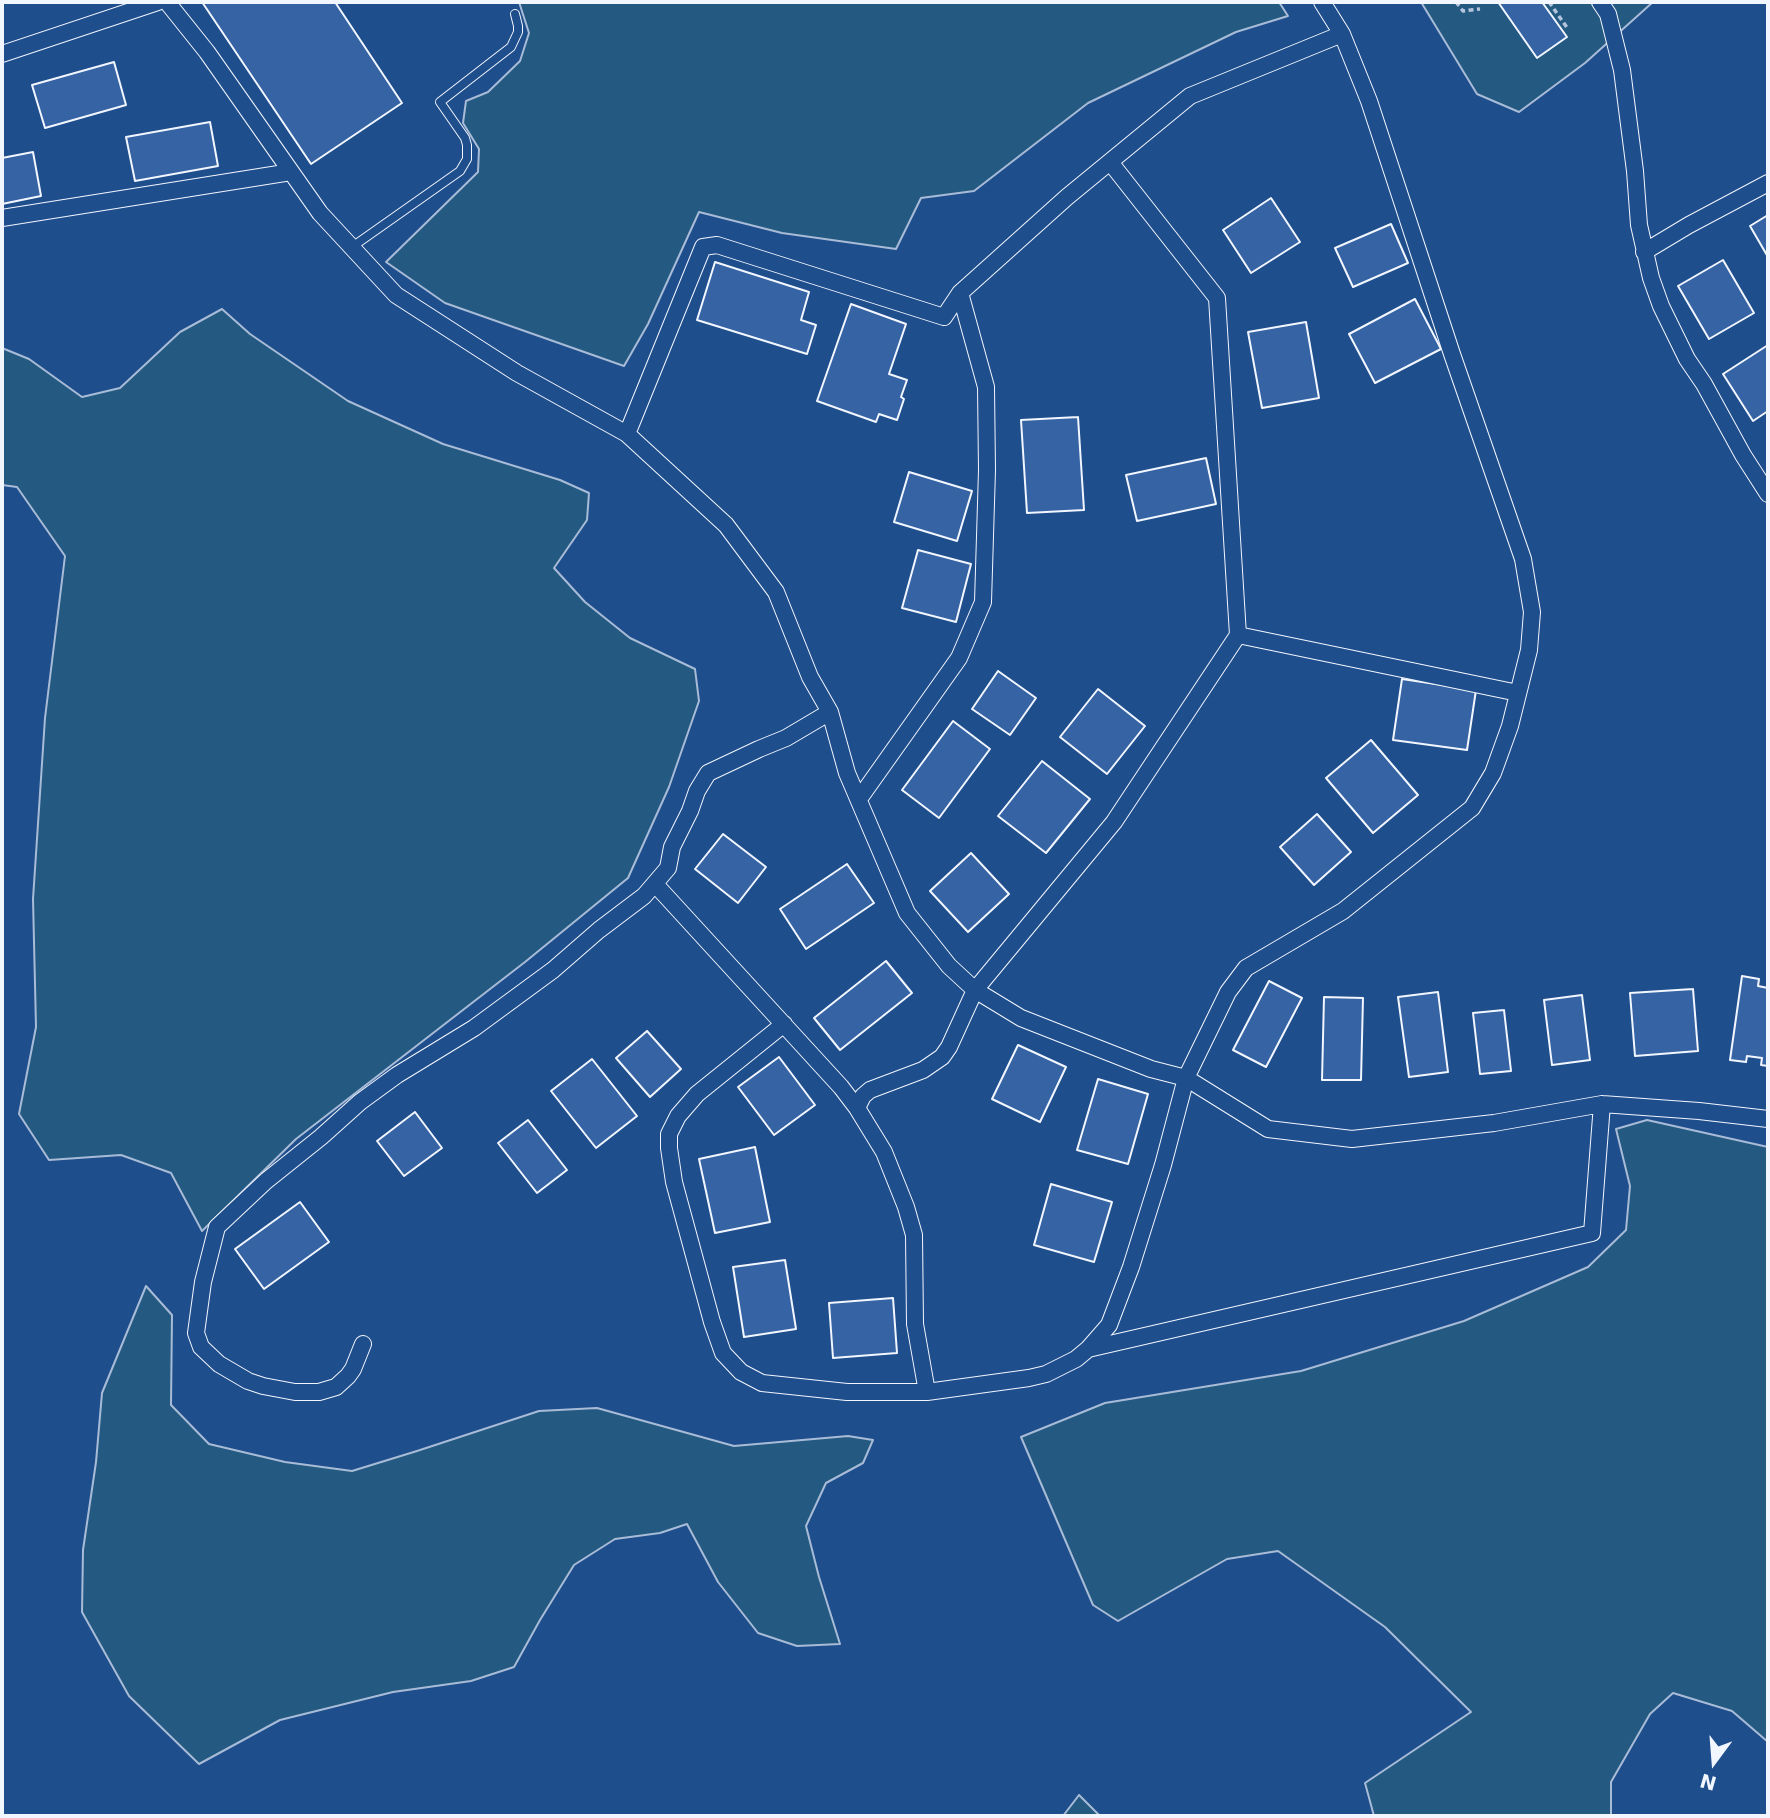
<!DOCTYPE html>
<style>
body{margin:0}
#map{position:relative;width:1770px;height:1818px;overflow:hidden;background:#1f4e8c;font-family:"DejaVu Sans",sans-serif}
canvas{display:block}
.frame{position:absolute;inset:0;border:4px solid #f2f6ff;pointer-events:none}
.north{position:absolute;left:1679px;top:1727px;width:70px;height:70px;-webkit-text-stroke:5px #1f4e8c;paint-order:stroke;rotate:196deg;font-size:19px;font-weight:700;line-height:28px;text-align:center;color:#f2f6ff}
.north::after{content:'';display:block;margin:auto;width:24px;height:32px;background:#f2f6ff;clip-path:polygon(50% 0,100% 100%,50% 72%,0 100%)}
</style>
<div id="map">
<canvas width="1770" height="1818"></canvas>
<div class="frame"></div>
<div class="north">N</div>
</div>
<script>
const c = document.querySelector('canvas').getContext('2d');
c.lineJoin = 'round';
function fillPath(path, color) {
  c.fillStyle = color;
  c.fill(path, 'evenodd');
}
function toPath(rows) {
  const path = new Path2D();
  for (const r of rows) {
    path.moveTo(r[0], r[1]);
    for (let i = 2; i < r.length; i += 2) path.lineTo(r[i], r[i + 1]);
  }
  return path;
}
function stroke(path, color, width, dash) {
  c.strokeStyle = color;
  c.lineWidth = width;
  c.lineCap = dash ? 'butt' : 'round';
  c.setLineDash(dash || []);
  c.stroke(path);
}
const green = toPath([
 [519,2,1279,2,1288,16,1236,32,1088,103,974,191,921,198,896,249,782,233,699,212,648,324,624,366,445,303,386,262,478,172,479,149,463,123,466,101,488,92,520,61,529,33,519,2],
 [1421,2,1653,2,1585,63,1519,112,1477,94,1421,2],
 [222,309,250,334,348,401,443,444,560,480,589,493,587,520,554,568,585,602,630,638,695,669,699,701,669,787,628,878,525,962,296,1139,202,1231,171,1173,121,1155,49,1160,19,1114,36,1027,33,899,45,718,65,556,17,487,2,485,2,348,29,359,82,397,120,388,180,332,222,309],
 [1647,1120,1768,1147,1768,1742,1732,1711,1673,1693,1650,1714,1611,1782,1611,1816,1374,1816,1365,1783,1471,1712,1385,1627,1278,1551,1227,1559,1118,1621,1093,1605,1021,1437,1105,1403,1301,1371,1464,1321,1588,1267,1626,1230,1630,1186,1616,1129,1647,1120],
 [146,1286,172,1315,171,1405,209,1444,285,1462,352,1471,417,1451,539,1411,597,1408,734,1446,848,1436,873,1440,863,1463,826,1483,806,1526,819,1577,840,1644,797,1646,758,1633,718,1582,687,1524,660,1533,615,1539,574,1565,540,1620,514,1667,471,1681,393,1692,280,1720,199,1764,129,1696,82,1612,83,1550,96,1462,102,1393,146,1286],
 [1079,1795,1100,1816,1063,1816,1079,1795]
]);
fillPath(green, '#245a82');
stroke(green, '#a8bbd7', 2);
const building = toPath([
 [202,2,335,2,402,103,311,164,202,2],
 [1498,2,1542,2,1567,37,1537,58,1498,2],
 [114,62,126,105,45,128,32,85,114,62],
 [210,122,218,166,135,181,126,137,210,122],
 [33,152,41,196,2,204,2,158,33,152],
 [1271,198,1300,242,1251,273,1223,230,1271,198],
 [1768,215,1768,257,1750,226,1768,215],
 [1391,224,1408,263,1353,287,1335,248,1391,224],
 [1723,260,1754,313,1709,339,1678,286,1723,260],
 [715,262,809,292,801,320,816,325,807,354,697,320,715,262],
 [1415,299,1441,349,1375,383,1349,334,1415,299],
 [851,304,906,324,889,374,907,380,901,397,904,399,897,420,879,414,876,422,817,401,851,304],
 [1306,322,1319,398,1262,408,1248,332,1306,322],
 [1768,345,1768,411,1753,421,1723,374,1768,345],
 [1078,417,1084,510,1027,513,1021,420,1078,417],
 [1206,458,1216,504,1137,521,1126,475,1206,458],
 [909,472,972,491,957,541,894,522,909,472],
 [918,550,971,564,956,622,902,608,918,550],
 [998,671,1036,698,1010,735,972,709,998,671],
 [1402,679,1476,690,1467,750,1393,740,1402,679],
 [1098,689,1145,726,1107,774,1060,737,1098,689],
 [953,721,990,749,939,818,902,790,953,721],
 [1371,740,1418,795,1373,833,1326,778,1371,740],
 [1042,761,1090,799,1046,853,998,816,1042,761],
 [1317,814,1351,852,1314,885,1280,847,1317,814],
 [723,834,766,867,738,903,695,869,723,834],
 [971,853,1009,894,968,932,930,891,971,853],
 [847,864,874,903,806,949,780,909,847,864],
 [886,961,912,993,840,1050,814,1018,886,961],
 [1742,976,1759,979,1758,986,1768,988,1768,1066,1761,1065,1762,1058,1747,1056,1746,1062,1730,1060,1742,976],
 [1269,981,1302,998,1266,1067,1233,1050,1269,981],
 [1693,989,1698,1051,1635,1056,1630,993,1693,989],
 [1438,992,1448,1072,1409,1077,1398,997,1438,992],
 [1582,995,1590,1060,1552,1065,1544,1000,1582,995],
 [1324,997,1363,998,1361,1080,1322,1080,1324,997],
 [1504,1010,1511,1071,1480,1074,1473,1013,1504,1010],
 [647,1031,681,1069,650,1097,616,1058,647,1031],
 [1018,1045,1066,1067,1040,1122,992,1099,1018,1045],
 [779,1057,815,1105,774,1135,738,1087,779,1057],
 [592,1059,637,1116,596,1148,551,1091,592,1059],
 [1098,1079,1148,1094,1128,1164,1077,1150,1098,1079],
 [415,1112,442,1148,404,1176,377,1141,415,1112],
 [528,1120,567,1170,537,1193,498,1143,528,1120],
 [755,1147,770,1222,715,1233,699,1159,755,1147],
 [1051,1184,1112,1202,1094,1262,1034,1245,1051,1184],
 [300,1202,329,1242,264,1289,235,1249,300,1202],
 [785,1260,796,1329,744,1337,733,1267,785,1260],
 [893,1298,897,1353,833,1358,829,1303,893,1298]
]);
fillPath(building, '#3563a3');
stroke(building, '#f2f6ff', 2);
const service = toPath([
 [352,247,460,171,467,159,467,145,465,138,440,102,511,47,518,32,518,26,515,14]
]);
const minor = toPath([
 [167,2,207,52,320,213,396,295,517,373,627,434,726,525,776,592,810,677,830,712,847,773,907,913,949,966,975,990,1021,1018,1151,1069,1186,1078,1268,1129,1352,1139,1494,1123,1602,1104,1699,1111,1768,1119],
 [1600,2,1608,14,1622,70,1635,171,1639,225,1651,278,1661,306,1687,359,1704,384,1743,455,1768,494],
 [2,54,158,2],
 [2,218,291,172],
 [1644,252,1689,225,1768,183],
 [627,434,703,247,717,245,944,317,960,293,1067,197,1190,96,1342,34],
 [1238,635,1518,693],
 [859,799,959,658,983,602,987,470,986,387,960,293],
 [655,884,841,1087,857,1108,884,1152,906,1207,914,1235,915,1324,927,1392],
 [784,1024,697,1094,678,1116,669,1134,669,1148,674,1182,712,1322,723,1353,741,1372,762,1383,847,1392,927,1392,1029,1378,1046,1374,1076,1359,1088,1349,1109,1325,1131,1267,1163,1165,1186,1078,1228,992,1246,968,1343,911,1472,808,1493,773,1510,726,1529,650,1532,612,1523,559,1452,354,1369,101,1342,34,1322,2],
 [857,1108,863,1096,870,1090,923,1070,942,1057,949,1047,975,990,1114,822,1238,635,1217,298,1110,162],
 [363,1344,353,1369,348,1376,336,1387,319,1392,295,1392,263,1386,248,1381,219,1364,201,1347,196,1333,203,1282,217,1227,266,1181,321,1137,360,1102,397,1075,474,1028,553,970,599,930,644,896,668,868,672,847,690,811,697,791,708,773,759,749,786,738,830,712],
 [1088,1349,1592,1233,1602,1104]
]);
stroke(service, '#f2f6ff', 10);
stroke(minor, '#f2f6ff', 18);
stroke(toPath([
 [1456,2,1463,11,1480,9],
 [1549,2,1568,29]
]), '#b3c4dc', 3.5, [5, 3.5]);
stroke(service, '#1f4e8c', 8);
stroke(minor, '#1f4e8c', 16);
</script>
